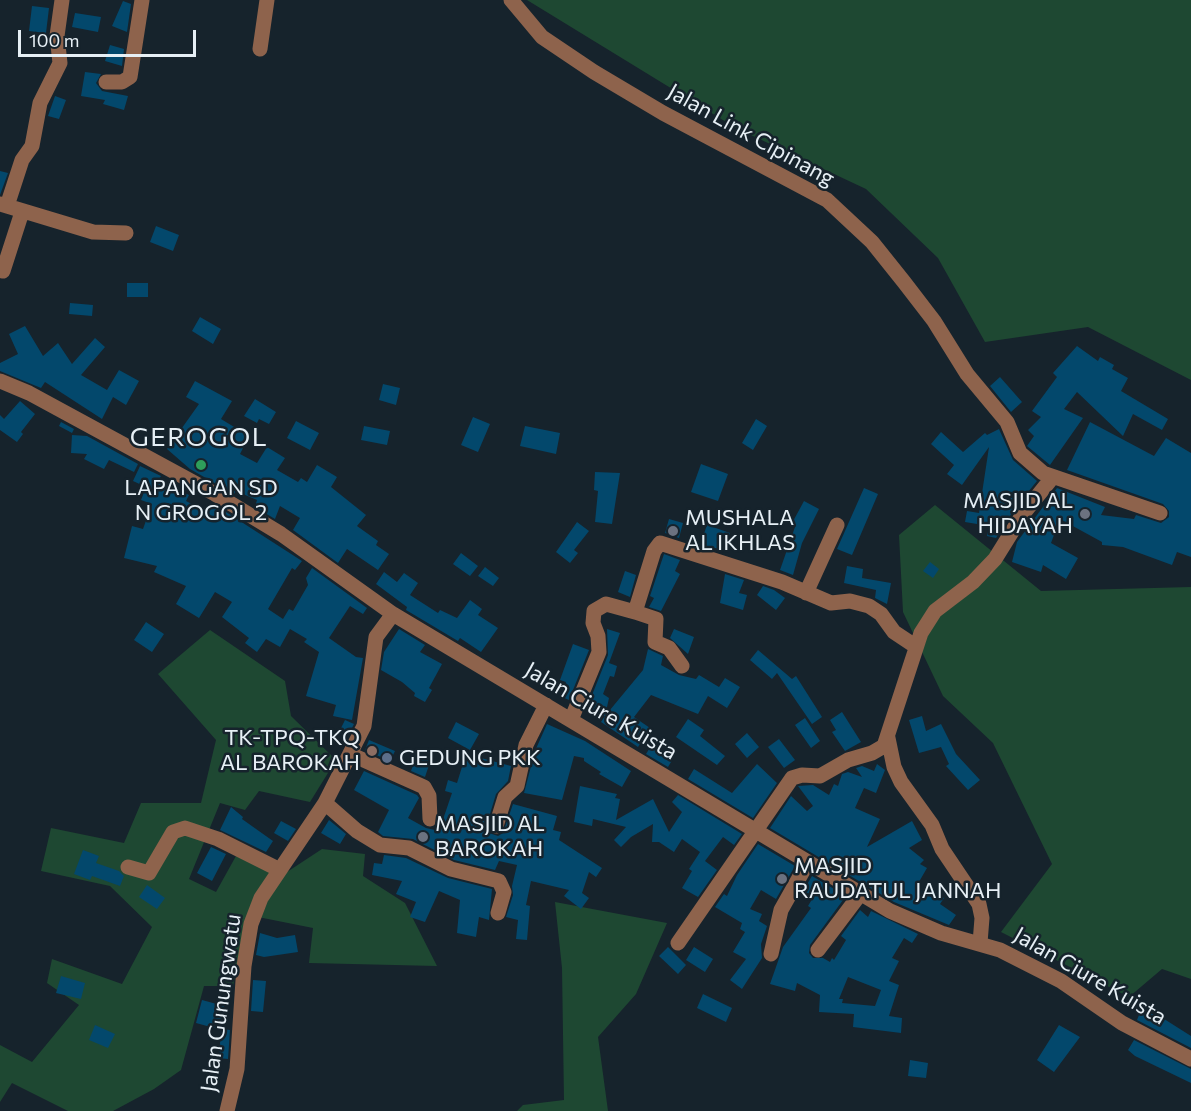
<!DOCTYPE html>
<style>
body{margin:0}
#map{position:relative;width:1191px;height:1111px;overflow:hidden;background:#16232c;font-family:Commissioner,sans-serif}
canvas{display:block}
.scale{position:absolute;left:18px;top:30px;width:178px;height:27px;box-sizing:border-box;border:3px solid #e6eff5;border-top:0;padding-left:8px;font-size:18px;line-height:21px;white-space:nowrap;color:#e6eff5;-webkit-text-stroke:4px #16232c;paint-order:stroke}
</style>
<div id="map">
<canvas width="1191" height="1111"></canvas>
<div class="scale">100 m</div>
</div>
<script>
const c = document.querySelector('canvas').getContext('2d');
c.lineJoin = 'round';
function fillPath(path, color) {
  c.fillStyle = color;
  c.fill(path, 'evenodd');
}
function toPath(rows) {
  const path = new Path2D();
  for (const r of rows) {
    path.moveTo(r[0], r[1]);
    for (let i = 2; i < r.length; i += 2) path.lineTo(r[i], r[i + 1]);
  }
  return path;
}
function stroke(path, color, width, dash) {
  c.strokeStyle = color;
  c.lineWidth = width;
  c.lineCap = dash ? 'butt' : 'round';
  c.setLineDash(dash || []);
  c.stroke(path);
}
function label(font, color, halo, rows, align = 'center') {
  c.font = font + ' Commissioner,sans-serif';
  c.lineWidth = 5;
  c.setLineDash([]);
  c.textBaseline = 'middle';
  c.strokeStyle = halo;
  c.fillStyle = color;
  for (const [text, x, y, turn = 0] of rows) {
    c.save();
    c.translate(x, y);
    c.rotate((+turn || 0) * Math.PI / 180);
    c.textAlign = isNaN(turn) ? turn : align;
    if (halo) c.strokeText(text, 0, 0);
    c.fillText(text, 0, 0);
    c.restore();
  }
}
fillPath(toPath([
 [527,0,1191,0,1191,380,1088,327,985,342,938,258,866,189,736,128],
 [935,505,1041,591,1191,587,1191,979,1162,969,1129,997,1001,932,1052,864,993,743,943,696,903,612,899,535],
 [210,630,285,681,291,716,336,760,310,802,259,791,245,810,220,803,189,879,216,892,236,856,284,874,322,849,365,854,363,876,405,903,437,966,309,963,313,928,248,915,233,986,204,986,181,1070,154,1089,113,1111,68,1111,12,1083,0,1102,0,1045,32,1062,79,1005,47,983,52,959,122,984,152,927,110,886,41,871,51,828,124,843,141,803,201,803,216,740,158,674],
 [555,902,667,923,636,994,598,1037,608,1111,517,1111,523,1105,564,1100,562,968]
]), '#1e4832');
fillPath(toPath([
 [123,1,131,4,127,32,112,26],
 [32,6,49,8,46,33,29,31],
 [75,13,101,17,98,32,72,27],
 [110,45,124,49,122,66,105,61],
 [85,72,101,74,96,83,102,91,128,96,124,110,103,104,105,100,81,96],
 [55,96,66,100,59,119,48,116],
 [0,171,8,173,0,195],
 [156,226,179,235,173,251,150,242],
 [127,283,148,283,148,297,127,297],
 [70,303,93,305,92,316,69,314],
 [200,317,221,329,213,344,192,331],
 [25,326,43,356,58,343,72,364,95,338,105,347,81,375,107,390,119,370,139,381,126,405,113,397,102,419,45,382,41,388,0,371,0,363,18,354,9,334],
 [1077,346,1098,361,1100,357,1114,365,1112,369,1128,378,1121,391,1168,419,1162,430,1133,414,1123,436,1077,392,1064,409,1083,418,1050,465,1027,446,1034,436,1028,430,1041,417,1032,411,1057,377,1053,373],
 [1000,377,1022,402,1011,412,990,386],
 [195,381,232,401,221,419,249,436,240,454,257,463,267,447,285,458,277,470,298,482,301,478,307,482,317,465,337,477,331,487,366,515,357,526,378,541,376,545,389,554,378,570,347,549,338,563,293,530,300,518,280,506,275,519,255,507,257,500,236,491,234,494,190,469,167,449,199,404,186,397],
 [383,384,400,388,396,405,379,400],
 [255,399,276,412,269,424,259,419,257,423,244,416],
 [20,401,35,414,21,432,23,434,17,442,0,430,0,415,4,419],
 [473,417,490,424,478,452,461,445],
 [756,419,767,426,753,450,742,443],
 [296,421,319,433,310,450,287,438],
 [61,422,74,429,72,433,59,426],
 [1090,422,1154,456,1166,438,1191,453,1191,557,1177,552,1172,565,1123,547,1102,545,1102,542,1060,519,1051,543,1078,558,1066,579,1043,565,1041,572,1012,562,1017,542,1057,488,1105,507,1101,515,1134,519,1136,515,1161,523,1169,517,1169,511,1163,504,1067,470],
 [364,426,390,431,387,445,361,440],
 [525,426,560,433,556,454,520,446],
 [999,429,1013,460,1037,481,1015,508,996,538,987,536,989,526,965,522,967,511,979,513,989,447,962,485,947,474,954,465,931,444,941,432,963,452,985,433,987,435],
 [72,435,87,436,138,464,134,472,109,460,104,469,84,459,87,454,71,453],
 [701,464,728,474,718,501,691,492],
 [140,466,161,476,158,481,189,495,186,501,207,512,212,503,302,561,295,570,292,568,268,609,283,619,289,609,293,611,308,585,306,578,312,568,367,608,363,614,350,606,329,638,356,657,363,658,352,720,333,716,336,705,306,696,319,652,304,642,307,639,290,629,280,647,266,639,257,652,245,643,249,638,222,617,232,602,215,592,199,618,176,604,186,586,154,572,157,566,124,558,132,526,143,529,152,504,141,500,146,487,133,481],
 [595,472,620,473,612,524,595,522,598,491,594,490],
 [864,488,878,494,852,555,837,549],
 [804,501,819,509,802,543,793,575,780,570,795,527,791,525],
 [669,519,683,523,679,538,665,533],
 [577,522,589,531,574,550,578,553,570,563,556,552],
 [707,525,730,533,725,550,700,545],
 [461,553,478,566,470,576,453,564],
 [664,554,680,560,675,571,680,574,661,611,649,607,654,598,650,596],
 [930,562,939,569,933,578,923,571],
 [847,566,863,569,862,578,891,583,887,604,875,598,876,590,844,583],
 [485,567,499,578,493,586,478,576],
 [625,571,636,575,630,597,618,592],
 [384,572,397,582,404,573,418,583,410,595,438,613,440,610,457,618,470,600,482,609,478,615,498,628,481,652,460,638,458,641,406,610,407,607,376,584],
 [725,574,744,580,739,593,747,595,743,610,720,603],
 [763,586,774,590,785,598,776,610,757,595],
 [146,622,164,634,152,652,134,640],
 [399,629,425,645,420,652,442,664,429,688,432,690,425,702,414,696,415,693,402,682,381,670,384,652],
 [607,629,620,633,609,663,617,666,614,677,610,676,603,694,609,698,605,716,643,670,648,649,663,656,661,665,679,675,696,679,699,675,719,687,725,678,740,687,727,708,708,696,698,714,651,695,634,717,650,728,638,747,601,722,605,716,586,710,608,655],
 [674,629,694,637,688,654,670,638],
 [573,644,589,650,569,700,560,696,566,682,560,680],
 [758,650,792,679,796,676,822,717,812,724,777,673,772,679,750,660],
 [842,712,861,742,845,751,832,732,836,730,830,720],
 [922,716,926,731,941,724,956,754,980,780,968,790,946,766,949,764,941,747,919,753,909,720],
 [805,718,820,741,811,748,795,725],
 [688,719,704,730,700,736,725,756,717,765,676,737],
 [345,720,354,724,349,734,340,730],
 [456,722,479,734,470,750,448,738],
 [547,724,585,741,631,771,622,787,599,774,601,772,584,761,584,758,574,756,562,800,524,793,535,751],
 [747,733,759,747,747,758,735,744],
 [779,739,795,760,784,768,768,747],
 [369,740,395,751,390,761,365,750],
 [651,746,674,757,668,767,646,754],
 [417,754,431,759,425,777,411,771],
 [466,754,511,766,508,781,496,794,487,824,489,833,498,836,503,833,513,804,557,816,553,830,561,832,559,840,602,868,596,877,589,872,582,893,589,898,581,909,564,896,569,890,531,881,526,905,530,906,527,940,516,939,518,920,506,917,513,895,512,886,517,865,499,861,495,870,454,860,413,839,383,836,378,832,389,810,354,790,364,771,417,795,419,798,408,818,426,828,439,831,452,793,445,791,448,780,457,783],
 [757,764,777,783,753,818,688,779,694,769,732,793],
 [877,764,885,770,876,793,864,788,855,808,880,819,867,847,912,821,922,840,909,848,924,860,920,864,927,868,916,887,931,897,935,892,944,898,940,904,956,915,949,925,894,902,770,828,791,796,807,811,813,806,798,786,813,785,829,795,834,784,838,786,842,774,848,772,862,777,856,768,862,766,874,771],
 [580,786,617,794,615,798,620,799,616,820,653,799,669,832,682,812,672,802,678,795,742,834,734,845,723,837,705,861,717,870,698,897,682,888,692,871,689,869,700,852,682,839,674,852,659,842,652,842,653,824,631,837,621,847,614,840,626,827,593,819,592,826,574,822],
 [231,807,243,817,242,819,273,841,266,852,220,830],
 [329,820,346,834,340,844,321,833],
 [281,821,296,829,288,841,274,833],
 [758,844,795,866,776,899,761,890,750,909,762,914,759,921,767,926,761,944,762,958,742,989,730,980,746,959,733,952,745,932,740,929,742,923,715,907,724,894,727,896,737,875],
 [211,847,226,854,212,881,197,873],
 [83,850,99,856,96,863,119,871,124,876,120,886,92,876,90,880,74,874],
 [384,855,406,858,448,878,492,889,489,920,479,917,476,937,457,933,460,900,439,891,425,922,410,917,416,902,396,894,402,881,372,875,374,863,382,864],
 [812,876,846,896,810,945,809,953,813,958,823,958,830,962,832,958,834,960,846,940,841,936,860,910,868,917,871,911,918,934,912,943,904,938,892,958,899,961,889,981,899,985,889,1016,902,1018,901,1033,853,1027,854,1014,819,1012,820,995,797,983,795,991,770,984,783,947,811,908,808,906,814,896,803,891],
 [848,977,881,990,875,1006,842,1003,843,999,839,999],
 [147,885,165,898,157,909,139,897],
 [260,933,277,938,295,935,298,952,264,957,256,955],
 [668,947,686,965,678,974,659,956],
 [694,947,713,959,705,972,686,960],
 [61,976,85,983,81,999,56,993],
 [253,980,266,981,263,1012,251,1011],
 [703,994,732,1008,726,1022,697,1008],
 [202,1000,224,1006,218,1029,196,1023],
 [1141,1010,1161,1017,1191,1036,1191,1048,1137,1020],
 [95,1025,115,1034,108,1048,89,1040],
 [1059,1025,1080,1037,1054,1072,1037,1060],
 [221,1029,230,1030,228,1059,219,1058],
 [1134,1040,1191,1069,1191,1083,1135,1056,1128,1050],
 [910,1060,928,1063,926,1078,908,1076]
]), '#03486c');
stroke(toPath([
 [511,0,542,37,594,72,663,113,827,200,872,242,904,282,934,321,967,374,1007,422,1020,453,1043,473,1160,513],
 [260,49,267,0],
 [106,82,122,82,130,77,142,0],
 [0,204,93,232,126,233],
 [7,206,22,160,32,146,40,103,60,63,57,36,62,0],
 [3,271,22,212],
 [0,381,29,393,215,494,281,534,393,614,890,911,941,933,1000,950,1061,981,1122,1023,1191,1059],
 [806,593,837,525],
 [635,612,656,619,655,642,669,648,682,666],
 [571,720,599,652,598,636,593,623,594,611,606,604,635,612,654,551,660,543,782,582,831,603,850,601,869,606,881,614,894,632,915,646],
 [888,738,894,767,901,782,932,825,942,849,979,904,982,918,980,943],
 [350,754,424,787,429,796,430,819],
 [325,803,357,831,380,845,409,848,451,869,499,881,504,892,498,913],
 [496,826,505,797,517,786,526,745,546,705],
 [128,867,149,873,173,832,185,828,218,839,280,870],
 [678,943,792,778,802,775,820,776,848,760,872,753,884,746,921,633,935,611,973,582,995,559,1023,514,1052,478],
 [818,950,861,893],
 [771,954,781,910,808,862],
 [227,1111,237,1069,244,966,251,924,261,898,325,803,364,726,376,637,393,614]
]), '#8e634c', 15);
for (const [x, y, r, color] of [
 [201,465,6,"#2e9e5b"],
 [1085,514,6,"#6b7280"],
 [673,531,6,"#6b7280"],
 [372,751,6,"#8d6e63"],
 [387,758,6,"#5c6f8a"],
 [423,837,6,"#6b7280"],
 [782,879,6,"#6b7280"]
]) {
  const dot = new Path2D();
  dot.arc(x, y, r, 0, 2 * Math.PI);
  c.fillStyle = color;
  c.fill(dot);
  stroke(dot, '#16232c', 2);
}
label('22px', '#e6eff5', '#16232c', [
 ["Jalan Link Cipinang",751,135,29],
 ["Jalan Ciure Kuista",601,711,30],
 ["Jalan Ciure Kuista",1090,976,30],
 ["Jalan Gunungwatu",221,1003,-82]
]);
label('22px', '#e6eff5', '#16232c', [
 ["LAPANGAN SD",201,488,"center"],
 ["N GROGOL 2",201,513,"center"],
 ["MASJID AL",1073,501,"right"],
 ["HIDAYAH",1073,526,"right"],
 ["MUSHALA",685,518],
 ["AL IKHLAS",685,543],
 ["TK-TPQ-TKQ",360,738,"right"],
 ["AL BAROKAH",360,763,"right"],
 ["GEDUNG PKK",399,758],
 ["MASJID AL",435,824],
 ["BAROKAH",435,849],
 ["MASJID",794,866],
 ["RAUDATUL JANNAH",794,891]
], 'left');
c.letterSpacing = '1.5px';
label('26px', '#e6eff5', '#16232c', [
 ["GEROGOL",199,437]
]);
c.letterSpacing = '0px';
</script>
